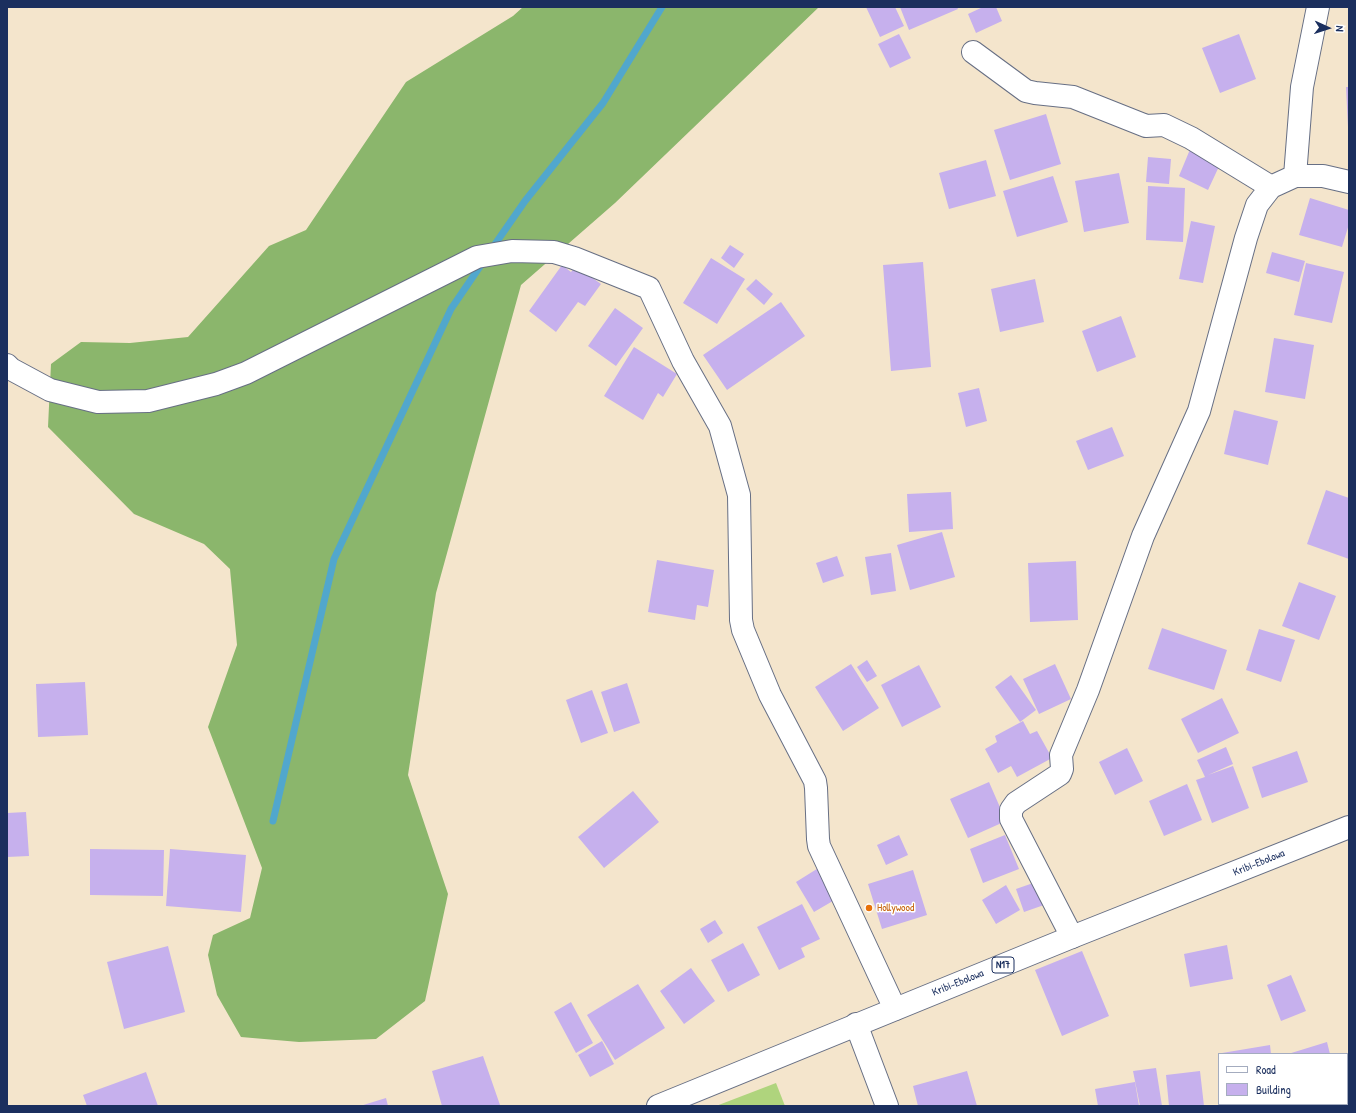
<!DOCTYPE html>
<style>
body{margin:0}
#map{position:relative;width:1356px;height:1113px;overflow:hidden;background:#f4e5cc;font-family:"Patrick Hand",sans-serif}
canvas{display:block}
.frame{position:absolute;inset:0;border:8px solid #1b2f5e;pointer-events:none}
.legend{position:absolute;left:1218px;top:1053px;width:130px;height:52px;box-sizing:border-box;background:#fff;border:1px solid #a4acbf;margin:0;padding:5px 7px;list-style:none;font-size:12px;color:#1b2f5e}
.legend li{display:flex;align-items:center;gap:8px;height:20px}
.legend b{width:20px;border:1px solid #a4acbf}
.north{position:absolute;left:1308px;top:8px;width:40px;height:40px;-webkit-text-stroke:3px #fff;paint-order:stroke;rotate:93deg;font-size:11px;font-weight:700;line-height:16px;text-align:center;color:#1b2f5e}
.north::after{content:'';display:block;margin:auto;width:14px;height:18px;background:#1b2f5e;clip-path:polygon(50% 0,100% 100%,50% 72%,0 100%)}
</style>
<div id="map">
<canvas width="1356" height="1113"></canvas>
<div class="frame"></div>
<ul class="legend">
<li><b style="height:5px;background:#fff"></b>Road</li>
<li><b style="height:11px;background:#c6b0ed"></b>Building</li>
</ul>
<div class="north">N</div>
</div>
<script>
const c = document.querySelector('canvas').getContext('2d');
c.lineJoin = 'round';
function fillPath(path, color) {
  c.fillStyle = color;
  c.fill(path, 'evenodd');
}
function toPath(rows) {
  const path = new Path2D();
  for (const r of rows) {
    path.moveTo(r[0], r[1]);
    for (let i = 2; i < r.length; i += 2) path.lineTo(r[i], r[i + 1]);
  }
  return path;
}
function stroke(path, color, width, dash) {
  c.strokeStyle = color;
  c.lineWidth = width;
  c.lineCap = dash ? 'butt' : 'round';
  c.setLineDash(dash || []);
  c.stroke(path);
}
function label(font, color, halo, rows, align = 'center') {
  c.font = font + ' "Patrick Hand",sans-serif';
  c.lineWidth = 3;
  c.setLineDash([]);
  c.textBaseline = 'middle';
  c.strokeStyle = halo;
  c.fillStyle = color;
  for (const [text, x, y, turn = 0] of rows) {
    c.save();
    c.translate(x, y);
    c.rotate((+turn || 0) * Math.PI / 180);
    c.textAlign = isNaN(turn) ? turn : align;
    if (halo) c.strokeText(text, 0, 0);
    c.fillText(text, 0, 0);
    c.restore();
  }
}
fillPath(toPath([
 [776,1083,785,1106,716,1106]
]), '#afd47d');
fillPath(toPath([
 [523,7,819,7,615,203,521,285,436,593,408,775,448,894,425,1001,376,1039,299,1042,241,1037,217,995,208,955,213,935,250,918,262,868,208,727,237,645,230,569,204,544,134,514,48,427,51,364,81,342,130,343,188,337,269,246,306,230,406,82,513,16]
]), '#8bb66c');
stroke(toPath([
 [491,250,525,201,603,103,662,7],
 [273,821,334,559,451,309,483,262]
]), '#51a7cd', 7);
fillPath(toPath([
 [866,7,895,7,904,26,880,37],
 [900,7,957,7,958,9,909,30],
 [983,7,996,7,1002,21,976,33,968,14],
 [899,34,911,58,890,68,878,44],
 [1239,34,1256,79,1220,93,1202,48],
 [1346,87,1349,87,1349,127,1348,127],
 [1046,114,1061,164,1010,180,994,130],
 [1191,147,1222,160,1208,190,1179,176],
 [1148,157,1171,159,1169,184,1146,182],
 [986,160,996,196,949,209,939,173],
 [1119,173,1129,223,1084,232,1075,181],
 [1053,176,1068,222,1017,237,1003,191],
 [1148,186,1185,188,1183,242,1146,240],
 [1310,198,1349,210,1349,224,1342,247,1299,235],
 [1191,221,1215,226,1203,283,1179,279],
 [730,245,744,254,734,268,721,258],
 [1272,252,1305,261,1299,282,1266,273],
 [711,258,745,279,717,324,683,303],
 [923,262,931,367,891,371,883,265],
 [1306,263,1344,272,1332,323,1294,315],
 [562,265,571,272,576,266,601,284,585,306,578,302,556,332,529,311],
 [756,279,773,294,764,305,746,289],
 [1035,279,1044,322,1000,332,991,289],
 [781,302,805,336,727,390,703,355],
 [615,308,643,328,616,366,588,346],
 [1121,316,1136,357,1097,372,1082,331],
 [1274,338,1314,345,1305,399,1265,392],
 [634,347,677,374,663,397,658,393,643,420,604,396],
 [979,388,987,421,966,427,958,393],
 [1234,410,1278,421,1268,465,1224,454],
 [1112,427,1124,456,1088,470,1076,441],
 [1326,490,1349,498,1349,559,1307,544],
 [951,492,953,529,909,532,907,494],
 [942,532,955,577,910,590,897,545],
 [891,553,896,591,871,595,865,557],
 [837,556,844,576,823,583,816,563],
 [657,560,714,570,708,607,697,605,695,620,648,612],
 [1076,561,1078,620,1030,622,1028,563],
 [1299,582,1336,596,1319,640,1282,626],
 [1162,628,1227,650,1214,690,1148,669],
 [1259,629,1295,640,1281,682,1246,670],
 [867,660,877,676,867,682,857,667],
 [851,664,879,708,843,731,815,687],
 [1055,664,1071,699,1039,714,1023,679],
 [919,665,941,707,902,727,881,685],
 [1011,675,1036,710,1020,722,995,687],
 [85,682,88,735,38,737,36,684],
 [627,683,640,723,614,732,601,692],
 [592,690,608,733,581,743,566,700],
 [1222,698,1239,733,1198,753,1181,719],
 [1023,721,1030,734,1037,731,1052,758,1017,777,1011,766,998,773,985,749,997,742,995,736],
 [1226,747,1233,764,1208,775,1233,766,1249,808,1212,823,1196,780,1205,777,1197,760],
 [1127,748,1143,781,1115,795,1099,762],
 [1297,751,1308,782,1262,798,1252,767],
 [989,782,1006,821,968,838,950,799],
 [1187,784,1202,820,1164,836,1149,801],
 [633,791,659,822,604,868,578,837],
 [26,812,29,856,7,857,7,813],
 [899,835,908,855,886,865,877,845],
 [1005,835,1019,869,983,883,970,849],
 [90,849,164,850,163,896,90,895],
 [170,849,246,855,241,912,166,906],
 [820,867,838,898,814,912,796,882],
 [913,870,927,915,882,929,868,884],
 [1036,882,1044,905,1024,912,1016,889],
 [1006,885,1020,910,996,924,982,900],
 [802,904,820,939,801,948,805,957,779,970,757,927],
 [715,920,723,933,708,943,700,929],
 [743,943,760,975,728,992,711,960],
 [1227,945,1233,979,1190,987,1184,954],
 [168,946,185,1012,124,1029,107,962],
 [1082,951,1109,1016,1062,1036,1035,970],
 [691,968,715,1001,684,1024,660,991],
 [1291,975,1306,1011,1281,1021,1267,985],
 [638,984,665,1028,615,1060,587,1015],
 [571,1002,593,1043,576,1053,554,1012],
 [602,1041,614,1064,590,1077,578,1055],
 [1327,1042,1330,1054,1288,1054],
 [1270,1045,1271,1054,1222,1054,1222,1053],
 [483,1056,500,1105,497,1106,442,1106,432,1071],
 [1156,1068,1162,1106,1140,1106,1133,1071],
 [967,1071,977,1106,918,1106,913,1086],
 [1200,1071,1204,1106,1169,1106,1166,1075],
 [146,1072,158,1106,87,1106,83,1095],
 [1135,1082,1139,1106,1098,1106,1095,1089],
 [386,1098,388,1106,360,1106]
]), '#c6b0ed');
const minor = toPath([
 [973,52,1026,91,1035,93,1073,97,1146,126,1164,125,1191,138,1271,187],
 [1295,176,1302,87,1318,7],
 [7,365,11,369,50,390,98,402,148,401,216,384,246,373,477,257,512,251,554,252,574,258,649,288,683,361,720,426,739,495,741,620,743,630,770,695,815,781,816,788,818,839,819,846,895,1009],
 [1072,937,1011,819,1011,810,1016,803,1060,774,1062,769,1061,755,1088,690,1143,536,1199,411,1246,238,1257,205,1271,187,1295,176,1323,176,1349,182],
 [856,1024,887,1106]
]);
const highway = toPath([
 [658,1106,1072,937,1349,827]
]);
stroke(minor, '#676f84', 24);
stroke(highway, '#676f84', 24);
stroke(minor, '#fff', 22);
stroke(highway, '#fff', 22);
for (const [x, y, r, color] of [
 [869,908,4,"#e8710a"]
]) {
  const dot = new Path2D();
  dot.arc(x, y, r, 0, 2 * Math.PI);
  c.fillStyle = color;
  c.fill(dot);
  stroke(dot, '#fff', 1.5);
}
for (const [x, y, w] of [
 [1003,965,22]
]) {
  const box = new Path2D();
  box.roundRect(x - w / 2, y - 8, w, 16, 3);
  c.fillStyle = '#fff';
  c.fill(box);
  stroke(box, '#1b2f5e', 1);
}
label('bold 10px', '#1b2f5e', null, [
 ["N17",1003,965]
]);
label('11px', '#1b2f5e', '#fff', [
 ["Kribi-Ebolowa",1259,863,-22],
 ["Kribi-Ebolowa",958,983,-22]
]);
label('11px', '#c56008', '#fff', [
 ["Hollywood",877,908]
], 'left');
</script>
